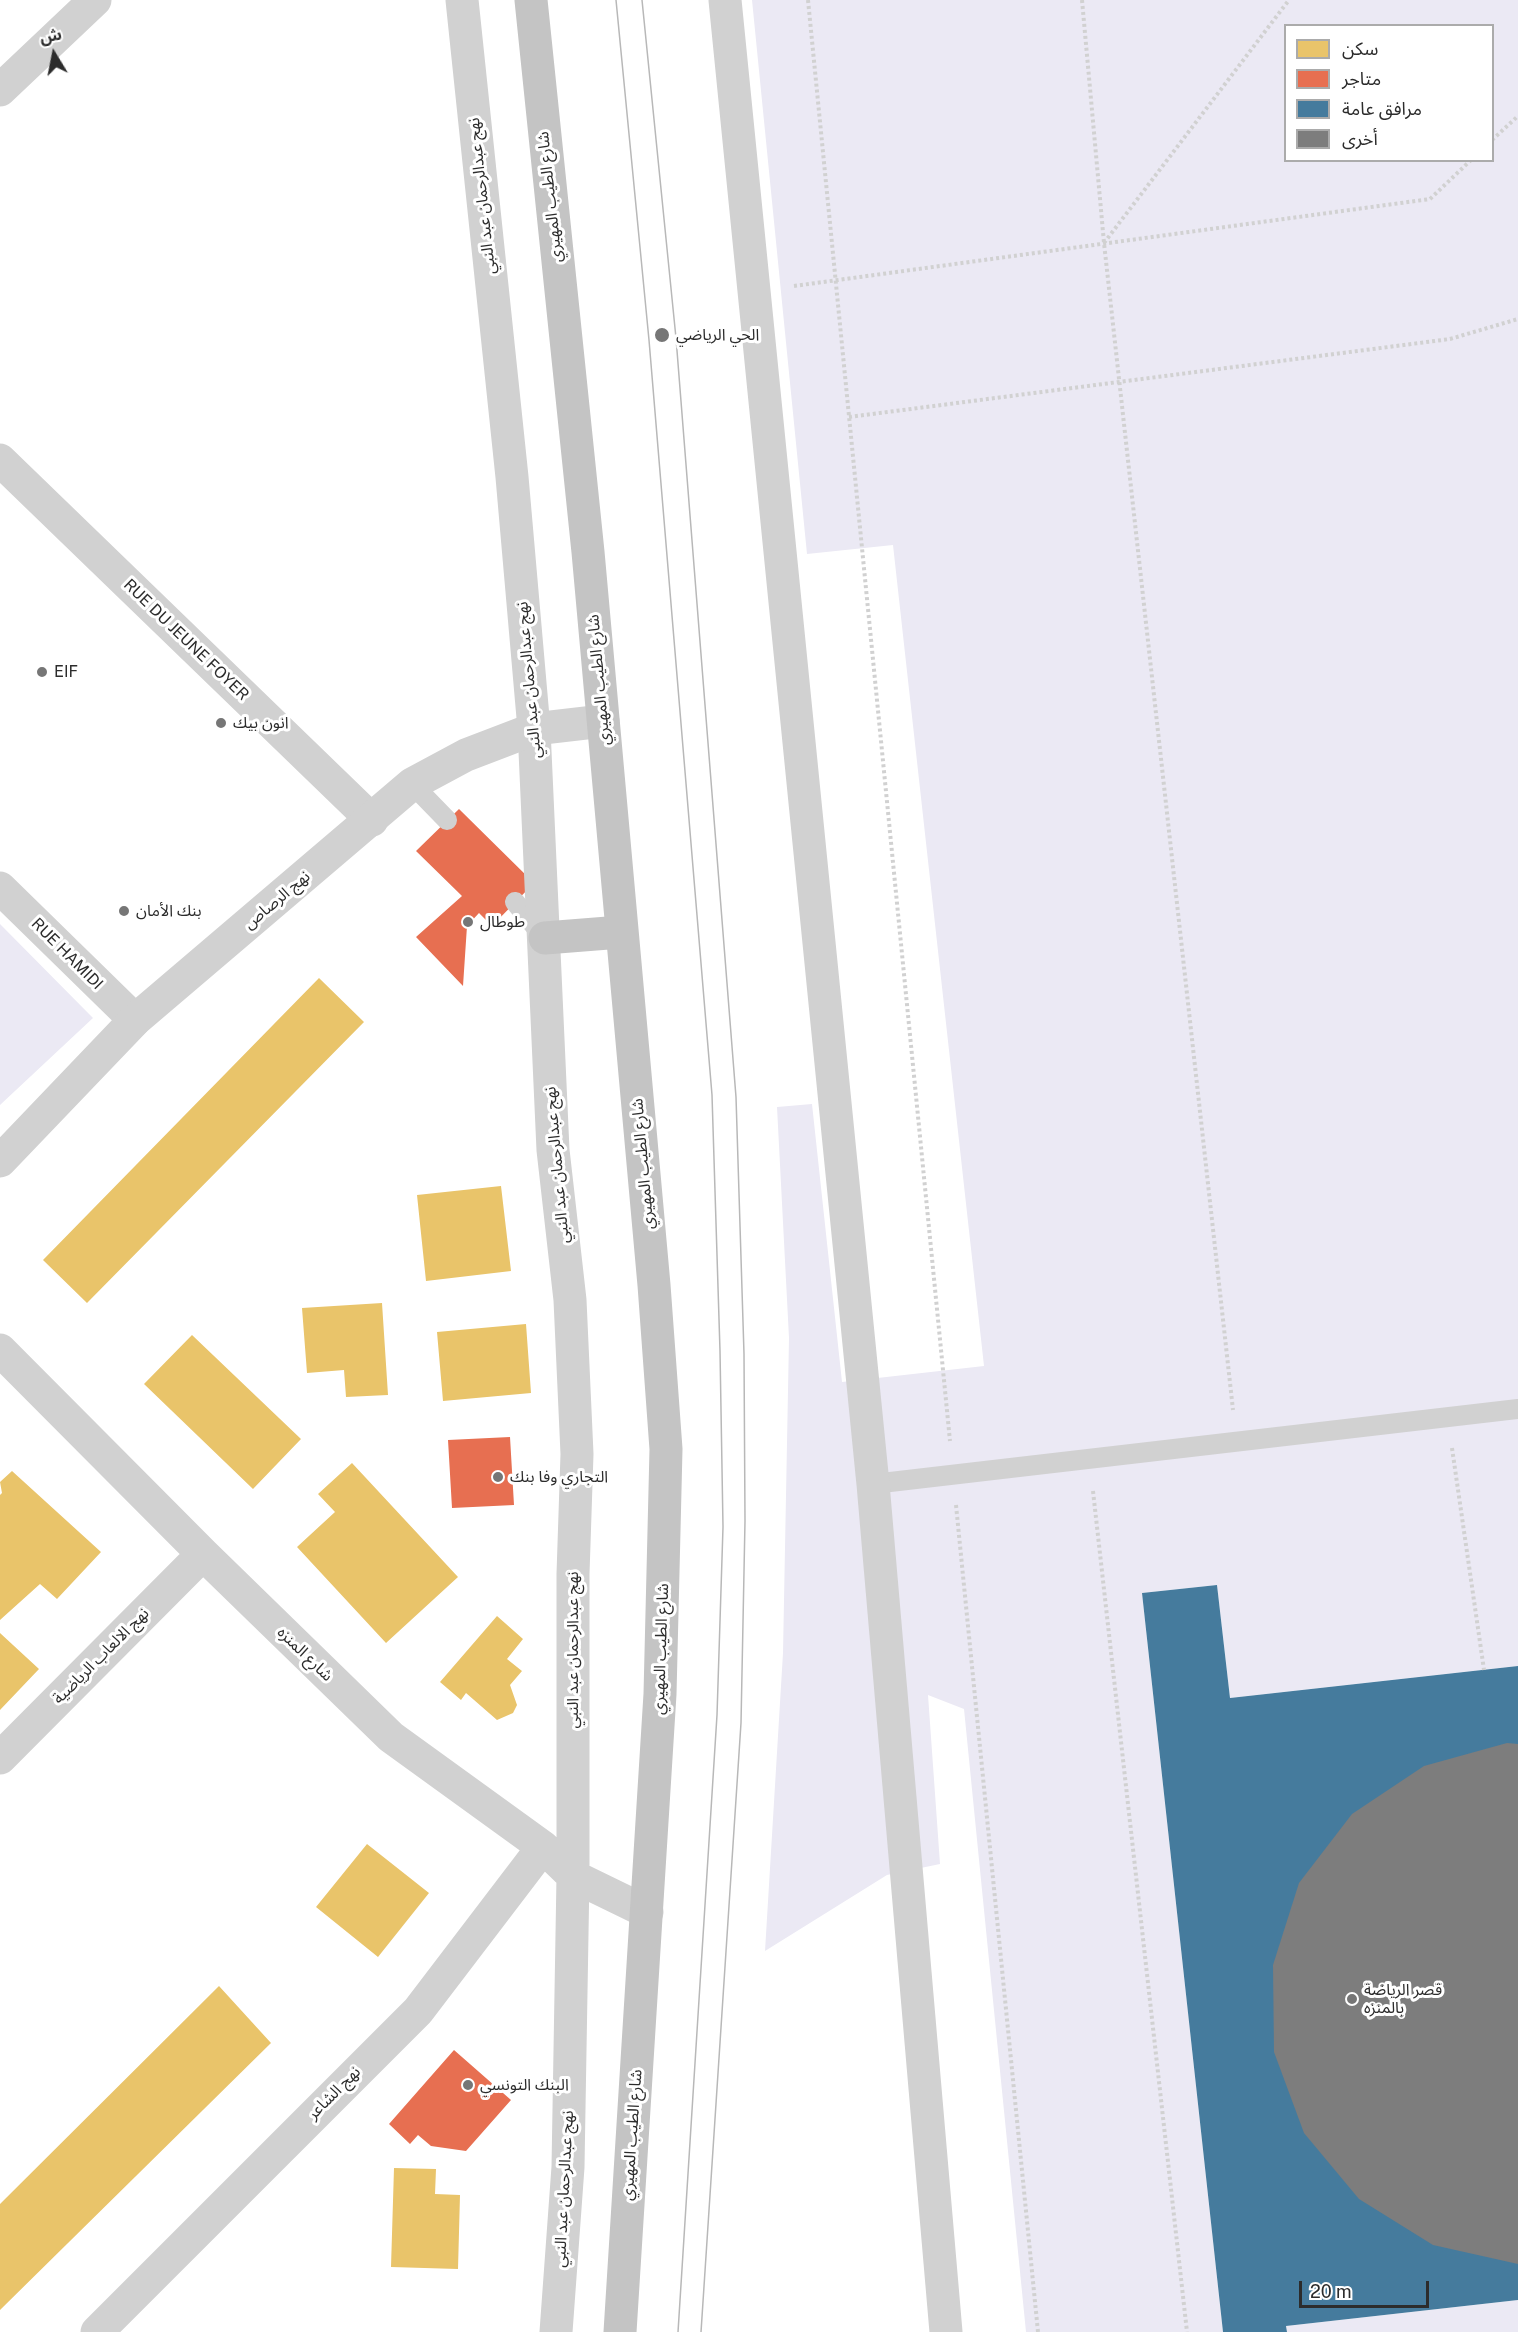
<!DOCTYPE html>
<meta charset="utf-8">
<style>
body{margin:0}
#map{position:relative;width:1518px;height:2332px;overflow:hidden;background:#fff;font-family:"Public Sans","Noto Sans Arabic",sans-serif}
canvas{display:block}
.legend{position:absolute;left:1284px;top:24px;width:210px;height:138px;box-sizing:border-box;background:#fff;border:2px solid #ababab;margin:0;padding:8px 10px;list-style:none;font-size:18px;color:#2c2c2c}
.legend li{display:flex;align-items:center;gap:12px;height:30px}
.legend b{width:30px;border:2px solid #ababab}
.north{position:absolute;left:24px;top:24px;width:60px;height:60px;-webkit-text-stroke:4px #fff;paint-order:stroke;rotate:350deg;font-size:16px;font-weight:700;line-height:24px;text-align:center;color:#2c2c2c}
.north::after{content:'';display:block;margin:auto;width:21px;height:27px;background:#2c2c2c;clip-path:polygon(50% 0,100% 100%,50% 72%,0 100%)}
.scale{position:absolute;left:1299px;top:2281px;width:130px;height:27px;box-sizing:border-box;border:3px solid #2c2c2c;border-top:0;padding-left:8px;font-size:18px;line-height:21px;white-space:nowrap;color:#2c2c2c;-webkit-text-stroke:4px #fff;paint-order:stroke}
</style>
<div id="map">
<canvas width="1518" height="2332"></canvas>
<ul class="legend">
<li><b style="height:16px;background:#e9c46a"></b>سكن</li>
<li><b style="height:16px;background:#e76f51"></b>متاجر</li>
<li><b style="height:16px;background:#457b9d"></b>مرافق عامة</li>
<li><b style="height:16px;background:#7d7d7d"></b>أخرى</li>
</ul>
<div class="north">ش</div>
<div class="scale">20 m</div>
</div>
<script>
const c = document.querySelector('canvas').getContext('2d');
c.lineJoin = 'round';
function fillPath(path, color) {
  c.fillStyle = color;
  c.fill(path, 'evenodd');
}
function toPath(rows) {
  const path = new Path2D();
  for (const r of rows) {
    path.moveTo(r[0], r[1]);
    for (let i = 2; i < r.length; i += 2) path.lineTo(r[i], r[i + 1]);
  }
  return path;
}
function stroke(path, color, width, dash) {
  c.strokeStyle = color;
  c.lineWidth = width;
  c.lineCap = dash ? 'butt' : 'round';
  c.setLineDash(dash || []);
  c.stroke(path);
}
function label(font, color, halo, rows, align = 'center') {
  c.font = font + ' "Public Sans","Noto Sans Arabic",sans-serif';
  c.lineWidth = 6;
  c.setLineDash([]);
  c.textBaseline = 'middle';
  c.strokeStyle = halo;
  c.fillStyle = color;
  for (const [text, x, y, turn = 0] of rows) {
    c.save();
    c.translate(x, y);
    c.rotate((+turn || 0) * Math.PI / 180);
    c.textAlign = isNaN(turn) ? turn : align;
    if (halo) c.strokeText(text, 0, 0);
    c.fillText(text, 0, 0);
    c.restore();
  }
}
fillPath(toPath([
 [752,0,1518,0,1518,1666,1230,1698,1217,1585,1142,1593,1223,2332,1026,2332,964,1709,928,1695,940,1864,887,1875,765,1951,783,1653,789,1338,777,1107,812,1104,842,1382,984,1366,893,545,807,554],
 [1286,26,1492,26,1492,160,1286,160],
 [0,924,93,1018,0,1105],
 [1518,2300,1518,2332,1287,2332,1286,2326]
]), '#ebe9f4');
fillPath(toPath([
 [319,978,364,1022,87,1303,43,1260],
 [501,1186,511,1271,426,1281,417,1195],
 [382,1303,388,1395,346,1397,344,1370,307,1373,302,1308],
 [526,1324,531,1393,443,1401,437,1332],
 [192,1335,301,1439,253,1489,144,1384],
 [352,1463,458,1577,386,1643,297,1547,335,1512,318,1494],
 [12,1471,101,1552,57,1599,40,1584,0,1620,0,1495,2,1493,0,1482],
 [497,1616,523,1639,507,1659,522,1671,510,1685,517,1705,513,1713,497,1720,466,1693,461,1700,440,1682],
 [0,1633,39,1669,0,1710],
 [367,1844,429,1893,378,1957,316,1907],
 [219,1986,271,2043,0,2310,0,2204],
 [394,2168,436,2169,435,2194,460,2195,458,2269,391,2267]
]), '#e9c46a');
fillPath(toPath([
 [459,809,534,883,492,926,479,913,467,926,463,986,416,937,462,896,416,851],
 [510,1437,514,1505,452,1508,448,1440],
 [454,2050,511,2100,466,2151,431,2146,418,2135,410,2144,389,2124]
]), '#e76f51');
fillPath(toPath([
 [1217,1585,1230,1698,1518,1666,1518,2300,1286,2326,1287,2332,1223,2332,1142,1593]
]), '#457b9d');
fillPath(toPath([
 [1507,1743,1518,1744,1518,2264,1433,2245,1359,2199,1304,2133,1274,2052,1273,1965,1299,1883,1352,1814,1424,1766]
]), '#7d7d7d');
stroke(toPath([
 [808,0,950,1441],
 [1082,0,1104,243,1233,1410],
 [1492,140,1518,116],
 [1104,243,1289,0],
 [794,286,1430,199,1471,160],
 [849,417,1450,339,1518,319],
 [1452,1448,1484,1670],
 [1093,1491,1187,2332],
 [956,1505,1038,2332]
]), '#d1d1d1', 4, [3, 3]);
stroke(toPath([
 [412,784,447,820],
 [515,902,542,935],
 [873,1484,1518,1409]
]), '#d1d1d1', 20);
stroke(toPath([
 [462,0,512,477,534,729,553,1150,570,1300,577,1454,573,1574,573,1876,568,2167,556,2332],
 [725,0,873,1484,946,2332],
 [0,90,95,0],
 [0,460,372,820],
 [0,888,135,1020],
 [0,1350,203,1554,391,1737,543,1847,573,1876,647,1912],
 [0,1758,203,1554],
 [97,2332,418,2011,543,1847]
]), '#d1d1d1', 33);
stroke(toPath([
 [0,1161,135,1020,412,784,466,755,534,729,603,721]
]), '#d1d1d1', 33);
stroke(toPath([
 [531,0,588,552,654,1285,666,1449,660,1694,620,2332],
 [545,938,621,932]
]), '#c4c4c4', 33);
stroke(toPath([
 [616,0,649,340,712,1095,720,1351,723,1527,717,1715,678,2332],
 [642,0,676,338,736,1097,744,1354,745,1521,741,1723,701,2332]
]), '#b8b8b8', 1.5);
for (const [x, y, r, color] of [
 [662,335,8,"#767676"],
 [42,672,6,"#767676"],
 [221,723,6,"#767676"],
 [124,911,6,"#767676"],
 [468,922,6,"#767676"],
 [498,1477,6,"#767676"],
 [1352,1999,6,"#767676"],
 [468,2085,6,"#767676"]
]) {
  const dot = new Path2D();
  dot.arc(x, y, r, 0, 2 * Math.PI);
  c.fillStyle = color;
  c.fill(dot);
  stroke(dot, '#fff', 2);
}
label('16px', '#2c2c2c', '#fff', [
 ["نهج عبدالرحمان عبد النبي",482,196,-96],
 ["شارع الطيب المهيري",550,197,-96],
 ["RUE DU JEUNE FOYER",186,640,44],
 ["نهج عبدالرحمان عبد النبي",529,680,-95],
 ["شارع الطيب المهيري",599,680,-95],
 ["نهج الرصاص",277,900,-40],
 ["RUE HAMIDI",67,954,45],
 ["شارع الطيب المهيري",643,1164,-95],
 ["نهج عبدالرحمان عبد النبي",557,1165,-95],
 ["شارع الطيب المهيري",661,1649,-88],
 ["نهج عبدالرحمان عبد النبي",573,1650,-90],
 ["شارع المنزه",305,1654,44],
 ["نهج الالعاب الرياضية",101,1656,-45],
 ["نهج الشاعر",334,2093,-45],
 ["شارع الطيب المهيري",632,2135,-86],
 ["نهج عبدالرحمان عبد النبي",564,2189,-87]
]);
label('16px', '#2c2c2c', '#fff', [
 ["الحي الرياضي",676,335],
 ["EIF",54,672],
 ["انون بيك",233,723],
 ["بنك الأمان",136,911],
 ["طوطال",480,922],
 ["التجاري وفا بنك",510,1477],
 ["قصر الرياضة",1364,1990],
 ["بالمنزه",1364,2008],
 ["البنك التونسي",480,2085]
], 'left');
</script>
